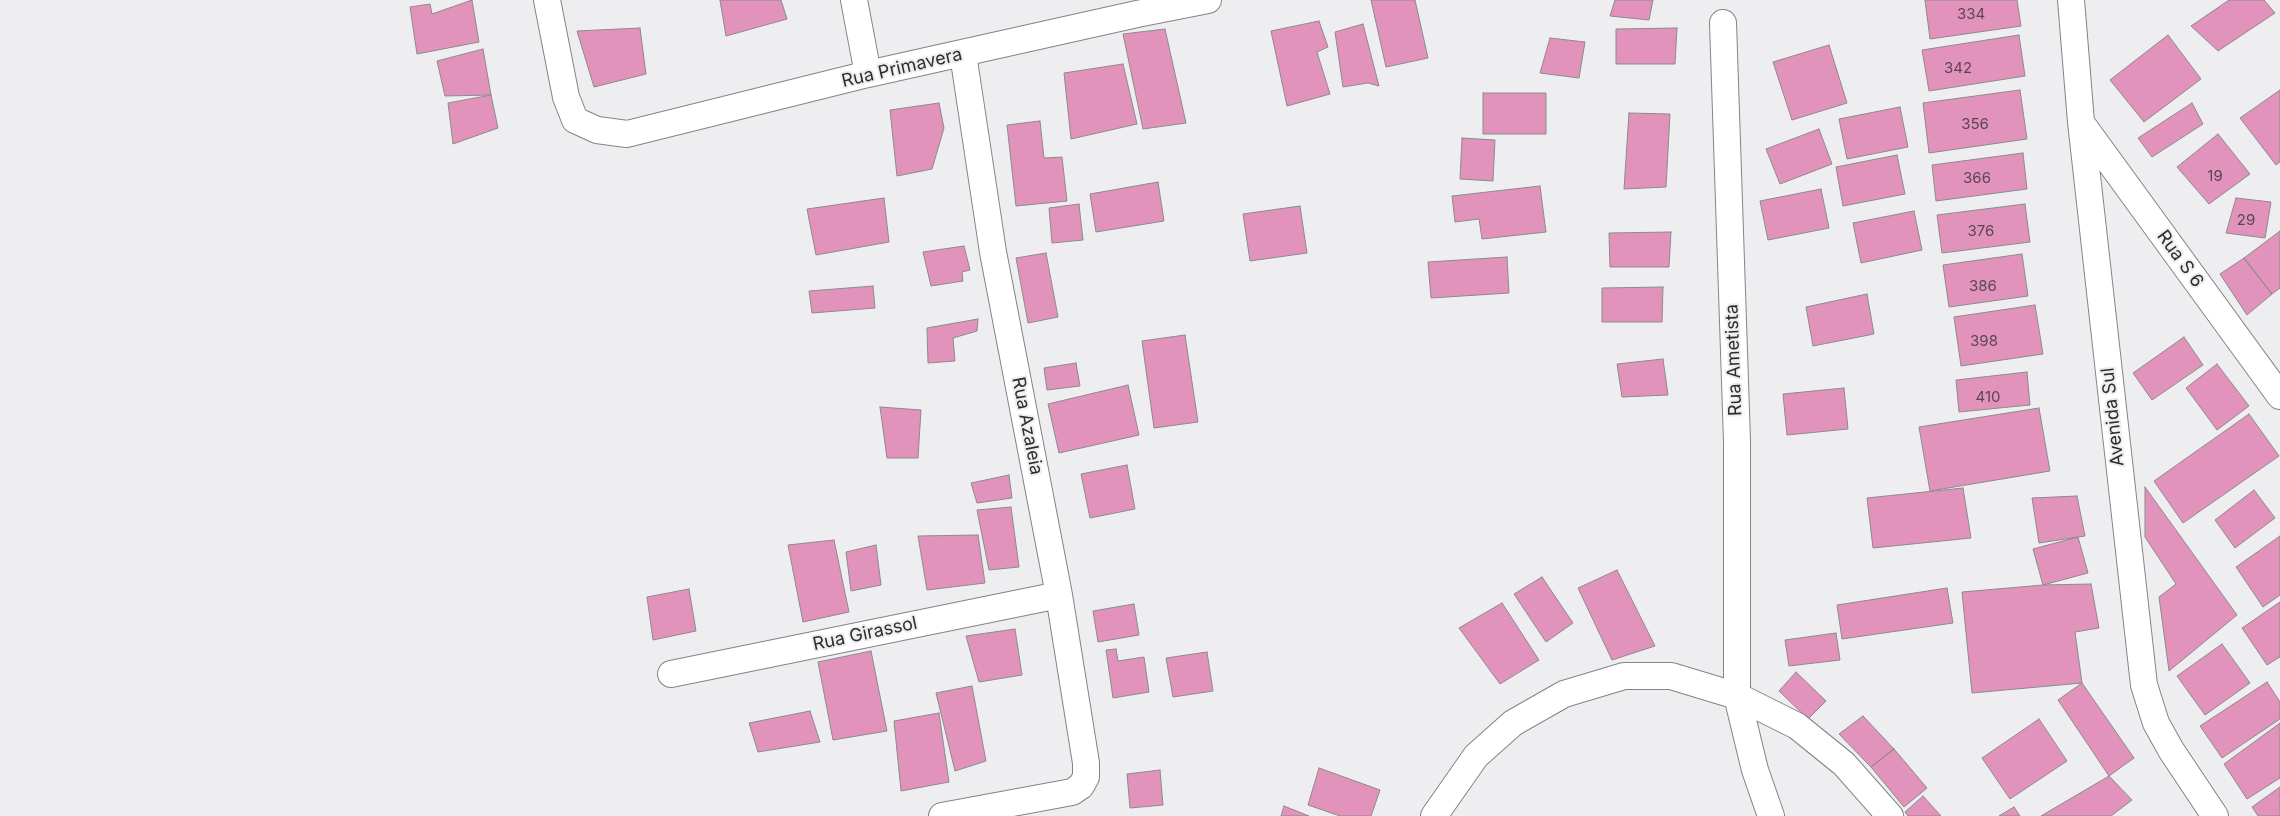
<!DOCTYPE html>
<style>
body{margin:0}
canvas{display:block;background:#eeeef0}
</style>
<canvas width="2280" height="816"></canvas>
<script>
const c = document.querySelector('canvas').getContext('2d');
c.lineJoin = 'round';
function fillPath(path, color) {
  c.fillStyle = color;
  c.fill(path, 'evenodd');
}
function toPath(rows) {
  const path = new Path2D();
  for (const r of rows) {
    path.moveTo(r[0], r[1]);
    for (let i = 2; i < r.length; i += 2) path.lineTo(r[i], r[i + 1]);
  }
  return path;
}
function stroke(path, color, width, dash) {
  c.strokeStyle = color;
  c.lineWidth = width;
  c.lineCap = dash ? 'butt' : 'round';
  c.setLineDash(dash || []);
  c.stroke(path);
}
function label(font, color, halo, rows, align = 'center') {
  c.font = font + ' Inter,sans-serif';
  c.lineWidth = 4;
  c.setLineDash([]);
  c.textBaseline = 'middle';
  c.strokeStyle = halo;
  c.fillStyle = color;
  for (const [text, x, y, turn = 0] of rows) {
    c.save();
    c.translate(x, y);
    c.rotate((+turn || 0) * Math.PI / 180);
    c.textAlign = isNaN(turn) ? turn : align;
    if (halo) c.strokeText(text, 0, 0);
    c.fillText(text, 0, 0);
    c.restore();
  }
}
const building = toPath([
 [472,0,479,42,417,54,410,7,430,4,432,14,472,0],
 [720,0,781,0,787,19,726,36,720,0],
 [1371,0,1415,0,1428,58,1386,67,1371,0],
 [1615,0,1653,0,1649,20,1610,16,1615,0],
 [1925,0,2017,0,2021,26,1930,39,1925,0],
 [2229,0,2264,0,2275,13,2218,51,2191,26,2229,0],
 [1319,21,1328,47,1317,52,1330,94,1287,106,1271,31,1319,21],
 [1363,24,1379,86,1368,83,1343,87,1335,32,1363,24],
 [640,28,646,74,594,87,577,31,640,28],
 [1677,28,1675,64,1616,64,1616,29,1677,28],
 [1165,29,1186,123,1143,129,1123,34,1165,29],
 [2019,35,2025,76,1929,91,1922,50,2019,35],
 [2168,35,2201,79,2144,122,2110,80,2168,35],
 [1550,38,1585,42,1579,78,1540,73,1550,38],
 [1829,45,1847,103,1792,120,1773,62,1829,45],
 [483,49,491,95,445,96,437,61,483,49],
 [1123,64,1137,124,1071,139,1064,73,1123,64],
 [2020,90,2027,139,1929,153,1923,103,2020,90],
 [2280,90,2280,162,2276,165,2240,118,2280,90],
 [1483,93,1546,93,1546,134,1483,134,1483,93],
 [491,95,498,128,453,144,448,103,491,95],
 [939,103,944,128,932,169,897,176,890,110,939,103],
 [2192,103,2203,124,2152,157,2138,138,2192,103],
 [1900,107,1908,147,1847,159,1839,119,1900,107],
 [1629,113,1670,114,1666,187,1624,189,1629,113],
 [1040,121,1044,158,1062,157,1067,201,1016,206,1007,125,1040,121],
 [1819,129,1832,164,1780,184,1766,149,1819,129],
 [2218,134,2250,174,2209,204,2177,167,2218,134],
 [1462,138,1495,140,1493,181,1460,179,1462,138],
 [2023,153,2027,189,1936,201,1932,165,2023,153],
 [1897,155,1905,194,1843,206,1836,167,1897,155],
 [1158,182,1164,221,1096,232,1090,194,1158,182],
 [1540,186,1546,232,1482,239,1479,219,1455,222,1452,196,1540,186],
 [1821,189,1829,228,1768,240,1760,201,1821,189],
 [884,198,889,242,816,255,807,209,884,198],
 [2236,198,2271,202,2265,238,2226,233,2236,198],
 [1079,204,1083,240,1052,243,1049,208,1079,204],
 [2025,204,2030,242,1942,253,1937,215,2025,204],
 [1300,206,1307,253,1250,261,1243,214,1300,206],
 [1914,211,1922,250,1861,263,1853,223,1914,211],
 [2280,231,2280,288,2272,294,2244,258,2280,231],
 [1671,232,1669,267,1610,267,1609,233,1671,232],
 [964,246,970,270,962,272,963,281,931,286,923,252,964,246],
 [1046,253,1058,317,1028,323,1016,258,1046,253],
 [2022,254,2028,296,1949,307,1943,265,2022,254],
 [1507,257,1509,293,1431,298,1428,262,1507,257],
 [2244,258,2272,294,2247,315,2220,274,2244,258],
 [873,286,875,308,812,313,809,291,873,286],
 [1663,287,1662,322,1602,322,1602,288,1663,287],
 [1867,294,1874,334,1813,346,1806,307,1867,294],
 [2035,305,2043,354,1961,366,1954,317,2035,305],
 [978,319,977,331,953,338,955,361,928,363,927,328,978,319],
 [1185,335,1198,422,1154,428,1142,341,1185,335],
 [2184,337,2203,365,2152,400,2133,373,2184,337],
 [1663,359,1668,395,1622,397,1617,364,1663,359],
 [1076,363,1080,386,1047,390,1044,368,1076,363],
 [2217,364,2249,406,2217,430,2186,388,2217,364],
 [2027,372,2030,405,1959,412,1956,380,2027,372],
 [1128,385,1139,435,1059,453,1048,404,1128,385],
 [1844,388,1848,429,1787,435,1783,394,1844,388],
 [880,407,921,410,918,458,887,458,880,407],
 [2039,408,2050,471,1930,491,1919,427,2039,408],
 [2249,414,2279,456,2183,523,2154,481,2249,414],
 [1127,465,1135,509,1090,518,1081,474,1127,465],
 [1009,475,1012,498,977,503,971,483,1009,475],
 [2145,487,2237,615,2169,671,2159,597,2176,584,2145,537,2145,487],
 [1963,488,1971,538,1873,548,1867,498,1963,488],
 [2254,490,2275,518,2235,548,2215,520,2254,490],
 [2077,496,2085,536,2039,543,2032,498,2077,496],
 [1011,507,1019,567,989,570,977,510,1011,507],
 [978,535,985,583,927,590,918,536,978,535],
 [2280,536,2280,595,2263,607,2236,567,2280,536],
 [2078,537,2088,573,2043,585,2033,549,2078,537],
 [834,540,849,612,803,622,788,545,834,540],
 [876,545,881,585,851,591,846,552,876,545],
 [1617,570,1655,646,1612,660,1578,588,1617,570],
 [1542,577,1573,623,1546,642,1514,594,1542,577],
 [2091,584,2099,628,2075,632,2082,683,1972,693,1962,592,2043,585,2091,584],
 [1947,588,1953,623,1842,639,1837,605,1947,588],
 [689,589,696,631,653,640,647,597,689,589],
 [2280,602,2280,657,2267,665,2242,628,2280,602],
 [1502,603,1539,660,1500,684,1459,628,1502,603],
 [1134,604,1139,635,1098,642,1093,611,1134,604],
 [1015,629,1022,675,979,682,966,636,1015,629],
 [1836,633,1840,660,1789,666,1785,640,1836,633],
 [2222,644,2250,683,2205,715,2177,676,2222,644],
 [1116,649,1118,661,1144,657,1149,692,1113,698,1106,650,1116,649],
 [871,651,887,731,833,740,818,662,871,651],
 [1207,652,1213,691,1173,697,1166,658,1207,652],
 [1796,672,1826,701,1808,719,1779,691,1796,672],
 [2267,682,2280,702,2280,719,2222,758,2200,726,2267,682],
 [2082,683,2134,758,2109,776,2058,700,2082,683],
 [972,686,986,761,955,771,936,693,972,686],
 [810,711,820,742,758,752,749,723,810,711],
 [939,713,949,782,901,791,894,721,939,713],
 [1863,716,1894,749,1871,767,1839,734,1863,716],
 [2039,719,2067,761,2010,799,1982,758,2039,719],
 [2280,723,2280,778,2247,799,2224,764,2280,723],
 [1894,749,1927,788,1904,807,1871,767,1894,749],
 [1319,768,1380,790,1371,816,1340,816,1308,805,1319,768],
 [1160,770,1163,805,1130,808,1127,774,1160,770],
 [2109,776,2132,800,2111,816,2041,816,2109,776],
 [2280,787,2280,816,2258,816,2252,807,2280,787],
 [1923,796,1941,816,1908,816,1905,812,1923,796],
 [1284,806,1309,816,1281,816,1284,806],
 [2014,807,2020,816,1999,816,2014,807]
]);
fillPath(building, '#e293bc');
stroke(building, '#8c8a8b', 1);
const street = toPath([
 [547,0,566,97,575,120,597,130,627,134,868,74,1137,14,1208,0],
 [854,0,868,74],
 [2071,0,2081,122,2144,685,2156,723,2171,750,2215,816],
 [1723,23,1737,441,1737,696,1755,770,1771,816],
 [2082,124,2280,396],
 [671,674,1059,595],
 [942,816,1072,792,1081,786,1086,777,1086,763,1059,595,993,252,963,54],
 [1434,816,1476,756,1513,723,1564,694,1624,676,1671,676,1737,696,1797,726,1844,764,1890,816]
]);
stroke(street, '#838486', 28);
stroke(street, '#fff', 26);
label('15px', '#5a4652', null, [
 ["334",1971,14],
 ["342",1958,68],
 ["356",1975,124],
 ["19",2215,176],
 ["366",1977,178],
 ["29",2246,220],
 ["376",1981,231],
 ["386",1983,286],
 ["398",1984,341],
 ["410",1988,397]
]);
label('18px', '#2d2d2e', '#eeeef0', [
 ["Rua Primavera",902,68,-13],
 ["Rua S 6",2180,259,54],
 ["Rua Ametista",1734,360,-92],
 ["Avenida Sul",2113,417,-96],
 ["Rua Azaleia",1027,426,79],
 ["Rua Girassol",865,634,-12]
]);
</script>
